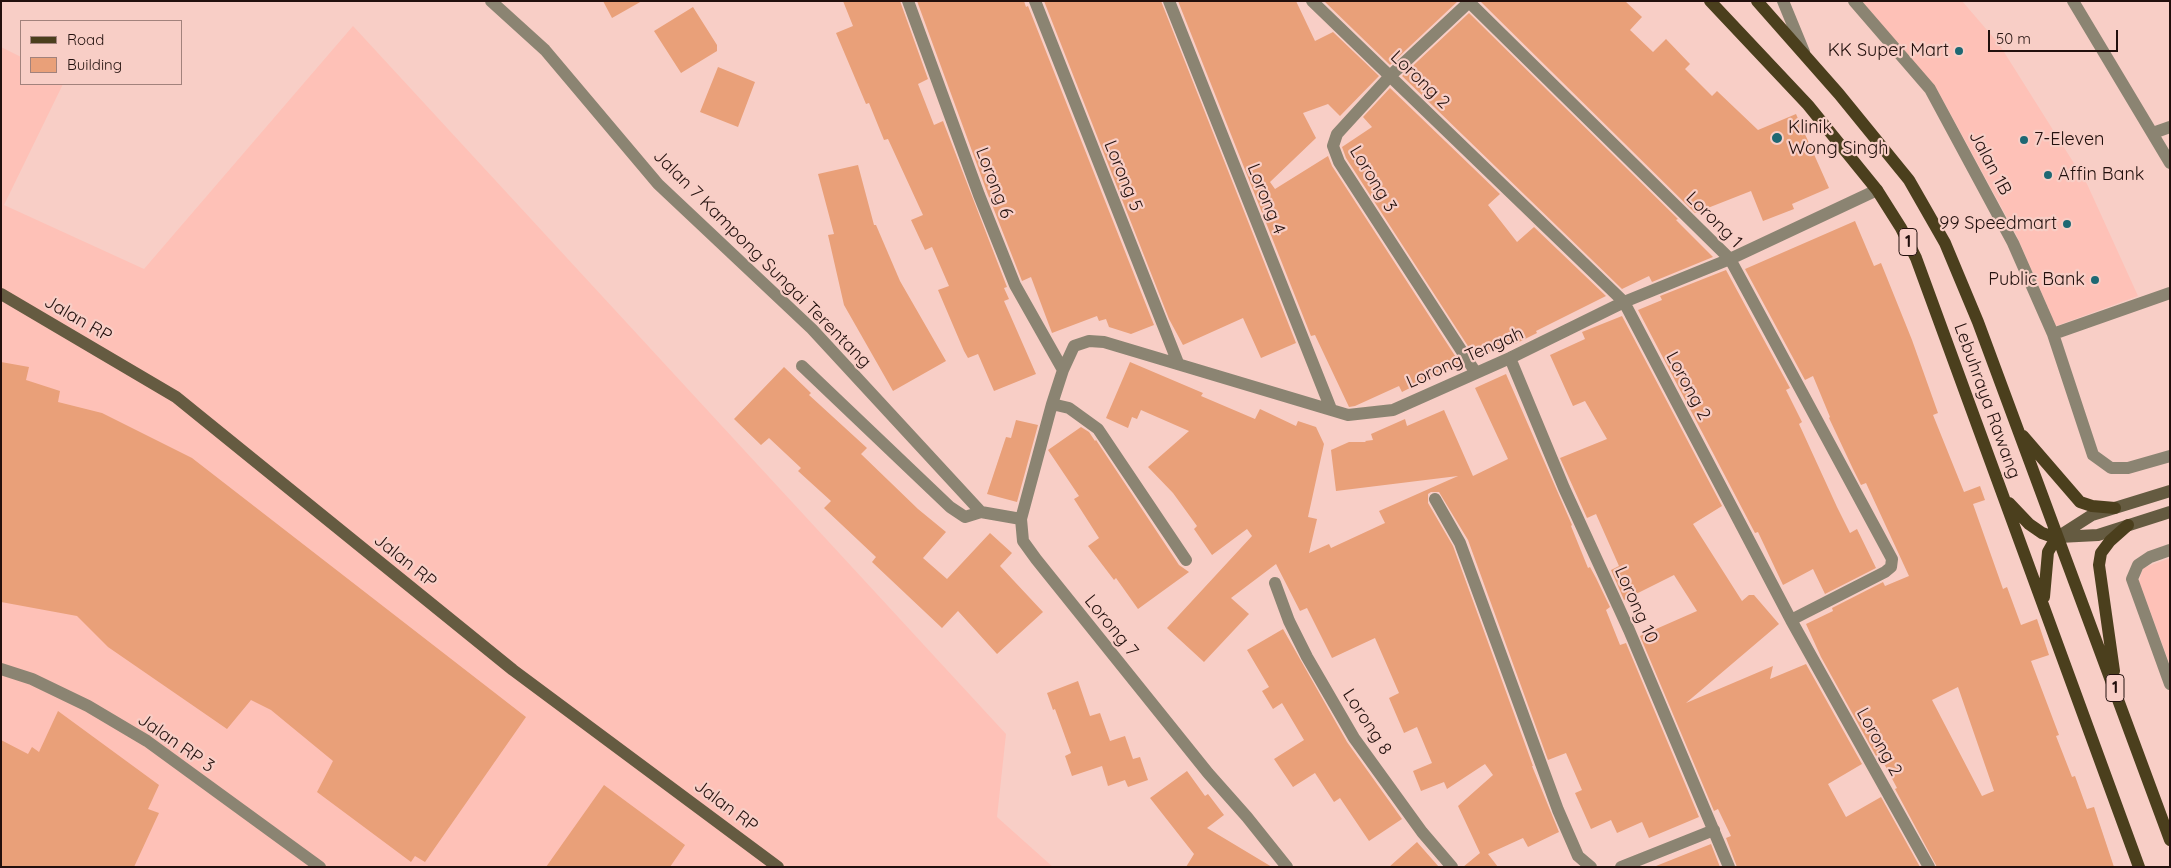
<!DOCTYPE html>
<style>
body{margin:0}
#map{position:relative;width:2171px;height:868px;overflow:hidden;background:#f8cec6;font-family:Quicksand,sans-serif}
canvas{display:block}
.frame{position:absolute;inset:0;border:2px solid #22100d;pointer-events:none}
.legend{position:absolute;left:20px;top:20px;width:162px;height:65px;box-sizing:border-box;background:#f8cec6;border:1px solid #a2827c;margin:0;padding:6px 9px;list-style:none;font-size:15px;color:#22100d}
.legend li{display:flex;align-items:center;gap:10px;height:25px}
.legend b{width:25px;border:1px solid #a2827c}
.scale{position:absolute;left:1988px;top:30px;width:130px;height:22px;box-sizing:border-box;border:2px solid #22100d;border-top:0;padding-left:6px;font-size:15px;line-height:18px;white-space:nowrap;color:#22100d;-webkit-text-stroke:4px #f8cec6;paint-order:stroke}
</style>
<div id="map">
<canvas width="2171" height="868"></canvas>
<div class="frame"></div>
<ul class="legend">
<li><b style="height:6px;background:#4b3f1d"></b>Road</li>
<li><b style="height:14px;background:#e9a079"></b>Building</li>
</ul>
<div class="scale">50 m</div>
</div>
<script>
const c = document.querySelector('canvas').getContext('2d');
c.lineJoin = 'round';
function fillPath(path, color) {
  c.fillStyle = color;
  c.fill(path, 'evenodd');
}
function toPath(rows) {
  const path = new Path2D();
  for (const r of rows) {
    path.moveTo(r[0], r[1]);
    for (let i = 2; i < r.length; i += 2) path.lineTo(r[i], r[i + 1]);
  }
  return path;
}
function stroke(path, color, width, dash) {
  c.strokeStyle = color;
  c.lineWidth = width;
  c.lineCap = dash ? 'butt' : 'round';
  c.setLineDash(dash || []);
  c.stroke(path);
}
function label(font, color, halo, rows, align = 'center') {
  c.font = font + ' Quicksand,sans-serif';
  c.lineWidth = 4.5;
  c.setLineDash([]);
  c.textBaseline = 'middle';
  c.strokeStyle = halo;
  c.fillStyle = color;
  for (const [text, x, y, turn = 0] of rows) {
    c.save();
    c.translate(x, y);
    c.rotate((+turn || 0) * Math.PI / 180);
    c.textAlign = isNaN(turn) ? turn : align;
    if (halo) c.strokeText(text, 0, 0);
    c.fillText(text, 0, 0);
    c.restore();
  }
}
fillPath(toPath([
 [1862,1,1962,1,1999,44,2087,184,2138,296,2056,326,2016,234,1938,91],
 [353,26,1006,734,997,817,1053,867,1,867,1,47,21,57,21,84,63,84,4,205,144,269],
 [2170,558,2170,665,2139,581,2143,568]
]), '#fec1b7');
fillPath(toPath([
 [603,1,642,1,612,18],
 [843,1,900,1,928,79,918,84,934,125,943,121,1007,287,1004,288,1009,299,1004,301,1036,374,994,391,978,354,968,358,964,351,938,290,949,286,932,247,925,250,911,220,923,215,888,139,884,140,869,103,866,104,836,33,853,26],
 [917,1,1024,1,1026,7,1028,6,1154,325,1131,334,1109,327,1106,319,1099,321,1097,316,1052,333,1031,277,1022,281,987,192],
 [1044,1,1161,1,1296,343,1261,358,1243,318,1183,345,1169,319],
 [1178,1,1296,1,1315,41,1333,32,1379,76,1340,116,1328,104,1303,113,1316,138,1270,182,1275,189,1328,156,1332,166,1461,365,1459,363,1402,392,1399,386,1355,406,1349,407,1315,335,1311,336],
 [1324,1,1458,1,1390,65],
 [1480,1,1625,1,1642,17,1630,30,1653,52,1666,39,1690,64,1685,69,1712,96,1717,91,1758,130,1796,114,1829,188,1792,204,1794,209,1763,221,1751,191,1695,213],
 [693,7,717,45,717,51,681,73,654,31],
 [1469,13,1678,219,1676,220,1713,257,1652,282,1649,276,1622,289,1402,76],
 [718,67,755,82,738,127,700,112],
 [1390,88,1500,194,1488,205,1517,242,1534,227,1606,296,1536,331,1537,333,1515,344,1510,344,1509,342,1480,357,1479,355,1475,357,1346,158,1342,147,1372,127,1363,117],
 [858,165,874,225,876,225,900,281,946,361,893,391,844,305,828,235,834,234,818,174],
 [1855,221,1874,266,1881,263,1912,340,1938,413,1933,415,1964,492,1980,486,1985,500,1973,504,2003,589,2007,587,2021,625,2037,619,2049,655,2031,661,2059,735,2056,736,2072,777,2075,776,2087,809,2094,807,2114,867,1937,867,1895,789,1897,788,1879,754,1876,756,1821,657,1806,624,1833,611,1832,608,1883,582,1885,586,1909,576,1866,483,1861,485,1853,469,1829,418,1830,417,1813,376,1805,380,1745,269],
 [1958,687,1994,791,1982,796,1932,700],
 [1726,270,1790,388,1786,390,1802,422,1799,424,1837,507,1850,533,1857,529,1876,568,1825,594,1813,569,1783,585,1758,532,1755,533,1638,310,1662,300,1660,296],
 [1622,316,1722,506,1693,524,1742,601,1749,595,1754,595,1779,624,1686,703,1773,666,1770,679,1806,664,1862,764,1828,784,1846,817,1881,797,1920,867,1737,867,1726,838,1731,836,1718,809,1714,811,1640,636,1697,611,1674,575,1624,600,1611,570,1619,566,1596,514,1587,518,1560,458,1607,439,1585,401,1573,406,1550,355,1585,339,1582,332],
 [1,362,29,367,26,380,60,391,58,402,102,413,192,458,526,717,425,862,415,856,411,862,317,792,333,761,271,710,251,700,227,729,108,647,77,616,1,602],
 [1130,362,1203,393,1201,396,1255,419,1260,409,1296,426,1298,421,1316,427,1324,444,1308,517,1317,519,1309,553,1329,544,1331,548,1385,523,1379,511,1458,476,1336,491,1331,450,1349,442,1366,442,1365,441,1373,440,1371,434,1405,419,1407,426,1444,410,1473,476,1508,459,1475,388,1506,374,1572,525,1571,526,1588,568,1590,567,1596,578,1610,607,1606,610,1620,645,1626,643,1699,817,1649,838,1642,822,1617,833,1611,820,1591,829,1575,793,1582,790,1566,753,1548,760,1468,540,1439,492,1431,492,1428,494,1428,503,1453,546,1533,766,1532,766,1559,832,1528,847,1523,838,1488,854,1498,867,1463,867,1480,853,1458,806,1493,775,1485,764,1447,789,1444,782,1421,791,1413,771,1432,763,1417,727,1404,733,1389,698,1399,693,1375,638,1332,658,1307,608,1300,611,1276,564,1231,598,1249,614,1204,662,1167,628,1252,536,1247,529,1212,555,1194,529,1197,526,1173,493,1148,467,1189,431,1141,410,1137,419,1132,417,1128,428,1106,418],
 [784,367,811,393,809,395,867,448,861,454,918,509,946,532,923,558,947,579,990,533,1012,553,1000,566,1043,612,997,654,958,611,942,628,872,562,876,557,824,508,831,501,798,471,801,468,769,438,761,445,734,419],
 [1016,420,1038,425,1017,502,987,494,1006,437,1011,438],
 [1081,427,1089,432,1095,441,1096,440,1179,565,1189,572,1138,609,1116,578,1114,580,1088,546,1099,538,1074,499,1079,496,1048,450],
 [1283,629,1347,742,1402,819,1369,841,1340,798,1334,802,1315,773,1293,787,1274,759,1304,740,1282,703,1273,709,1262,691,1269,687,1247,650],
 [1078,681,1090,716,1100,713,1110,741,1125,736,1133,759,1140,757,1148,780,1128,787,1125,780,1108,786,1102,766,1072,776,1065,756,1071,753,1055,709,1053,710,1047,693],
 [58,711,159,785,148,809,159,813,134,867,1,867,1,740,28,754,32,747,39,752],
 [1187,771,1205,796,1208,794,1224,815,1207,828,1272,867,1186,867,1194,854,1150,798],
 [604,785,685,845,670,867,546,867],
 [1417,842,1439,867,1389,867],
 [1711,844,1720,867,1656,867,1656,866]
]), '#e9a079');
stroke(toPath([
 [491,1,545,50,658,184,812,329,981,512,1021,519],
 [908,1,979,195,1015,285,1063,370],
 [1035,1,1178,363],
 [1169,1,1331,409],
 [1312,1,1624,302,1791,620,1929,867],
 [1468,1,1730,259,1892,559,1891,567,1885,572,1791,620],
 [1783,1,1804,52],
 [1854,1,1930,89,2013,243,2053,334,2093,455,2111,468,2128,468,2170,456],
 [2073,1,2170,163],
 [1469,2,1390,76,1337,134,1333,146,1339,162,1476,373],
 [2153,133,2170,127],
 [2053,334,2170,293],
 [1510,358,1564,488,1629,630,1729,867],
 [802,366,950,507,965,517,981,512],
 [1052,404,1069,408,1098,429,1186,560],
 [1435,499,1460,543,1558,810,1578,856,1591,867],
 [2170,550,2150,557,2138,565,2132,579,2170,684],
 [1275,583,1289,621,1307,657,1354,738,1422,832,1452,867],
 [1,669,32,679,88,706,147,741,320,867],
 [1287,867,1247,817,1208,773,1036,559,1023,541,1021,519,1052,404,1063,370,1074,346,1089,341,1104,342,1348,415,1393,410,1510,358,1624,302,1730,259,1877,190],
 [1621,867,1714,830]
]), '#8b8472', 12);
stroke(toPath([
 [1,294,176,397,513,670,778,867],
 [2059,537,2098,535,2170,512],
 [2056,538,2092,515,2170,491]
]), '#655b41', 12);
stroke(toPath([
 [1710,1,1808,105,1877,190,1901,228,1916,258,2139,867],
 [1757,1,1839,94,1909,180,1945,243,1978,322,2170,840],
 [2023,436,2080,502,2092,506,2115,508],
 [2009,503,2029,524,2042,533,2056,538],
 [2044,597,2048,552,2056,538],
 [2114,671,2099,565,2101,553,2110,541,2128,525]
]), '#4b3f1d', 12);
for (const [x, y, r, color] of [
 [1959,51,5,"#1e6873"],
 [1777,138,6,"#1e6873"],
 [2024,140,5,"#1e6873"],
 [2048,175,5,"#1e6873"],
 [2067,224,5,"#1e6873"],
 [2095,280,5,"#1e6873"]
]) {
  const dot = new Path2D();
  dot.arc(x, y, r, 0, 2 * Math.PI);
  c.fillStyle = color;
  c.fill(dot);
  stroke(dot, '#f8cec6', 2);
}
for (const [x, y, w] of [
 [1908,242,18],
 [2115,688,18]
]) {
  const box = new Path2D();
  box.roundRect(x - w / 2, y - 13.5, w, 27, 4);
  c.fillStyle = '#f8cec6';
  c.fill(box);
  stroke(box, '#22100d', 1);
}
label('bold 16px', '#22100d', null, [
 ["1",1908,242],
 ["1",2115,688]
]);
label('18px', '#22100d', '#f8cec6', [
 ["KK Super Mart",1949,51],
 ["Klinik",1788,128,"left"],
 ["Wong Singh",1788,149,"left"],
 ["7-Eleven",2034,140,"left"],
 ["Affin Bank",2058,175,"left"],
 ["99 Speedmart",2057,224],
 ["Public Bank",2085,280]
], 'right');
label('18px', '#22100d', '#f8cec6', [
 ["Lorong 2",1420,80,44],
 ["Jalan 1B",1990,163,62],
 ["Lorong 5",1123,176,68],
 ["Lorong 3",1373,179,59],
 ["Lorong 6",994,183,69],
 ["Lorong 4",1266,199,68],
 ["Lorong 1",1714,220,45],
 ["Jalan 7 Kampong Sungai Terentang",762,259,45],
 ["Jalan RP",78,319,30],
 ["Lorong Tengah",1465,358,-24],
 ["Lorong 2",1688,386,62],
 ["Lebuhraya Rawang",1987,401,70],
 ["Jalan RP",405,561,39],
 ["Lorong 10",1636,605,66],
 ["Lorong 7",1111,626,51],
 ["Lorong 8",1367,722,57],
 ["Lorong 2",1879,742,61],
 ["Jalan RP 3",176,743,35],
 ["Jalan RP",726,806,37]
]);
</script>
